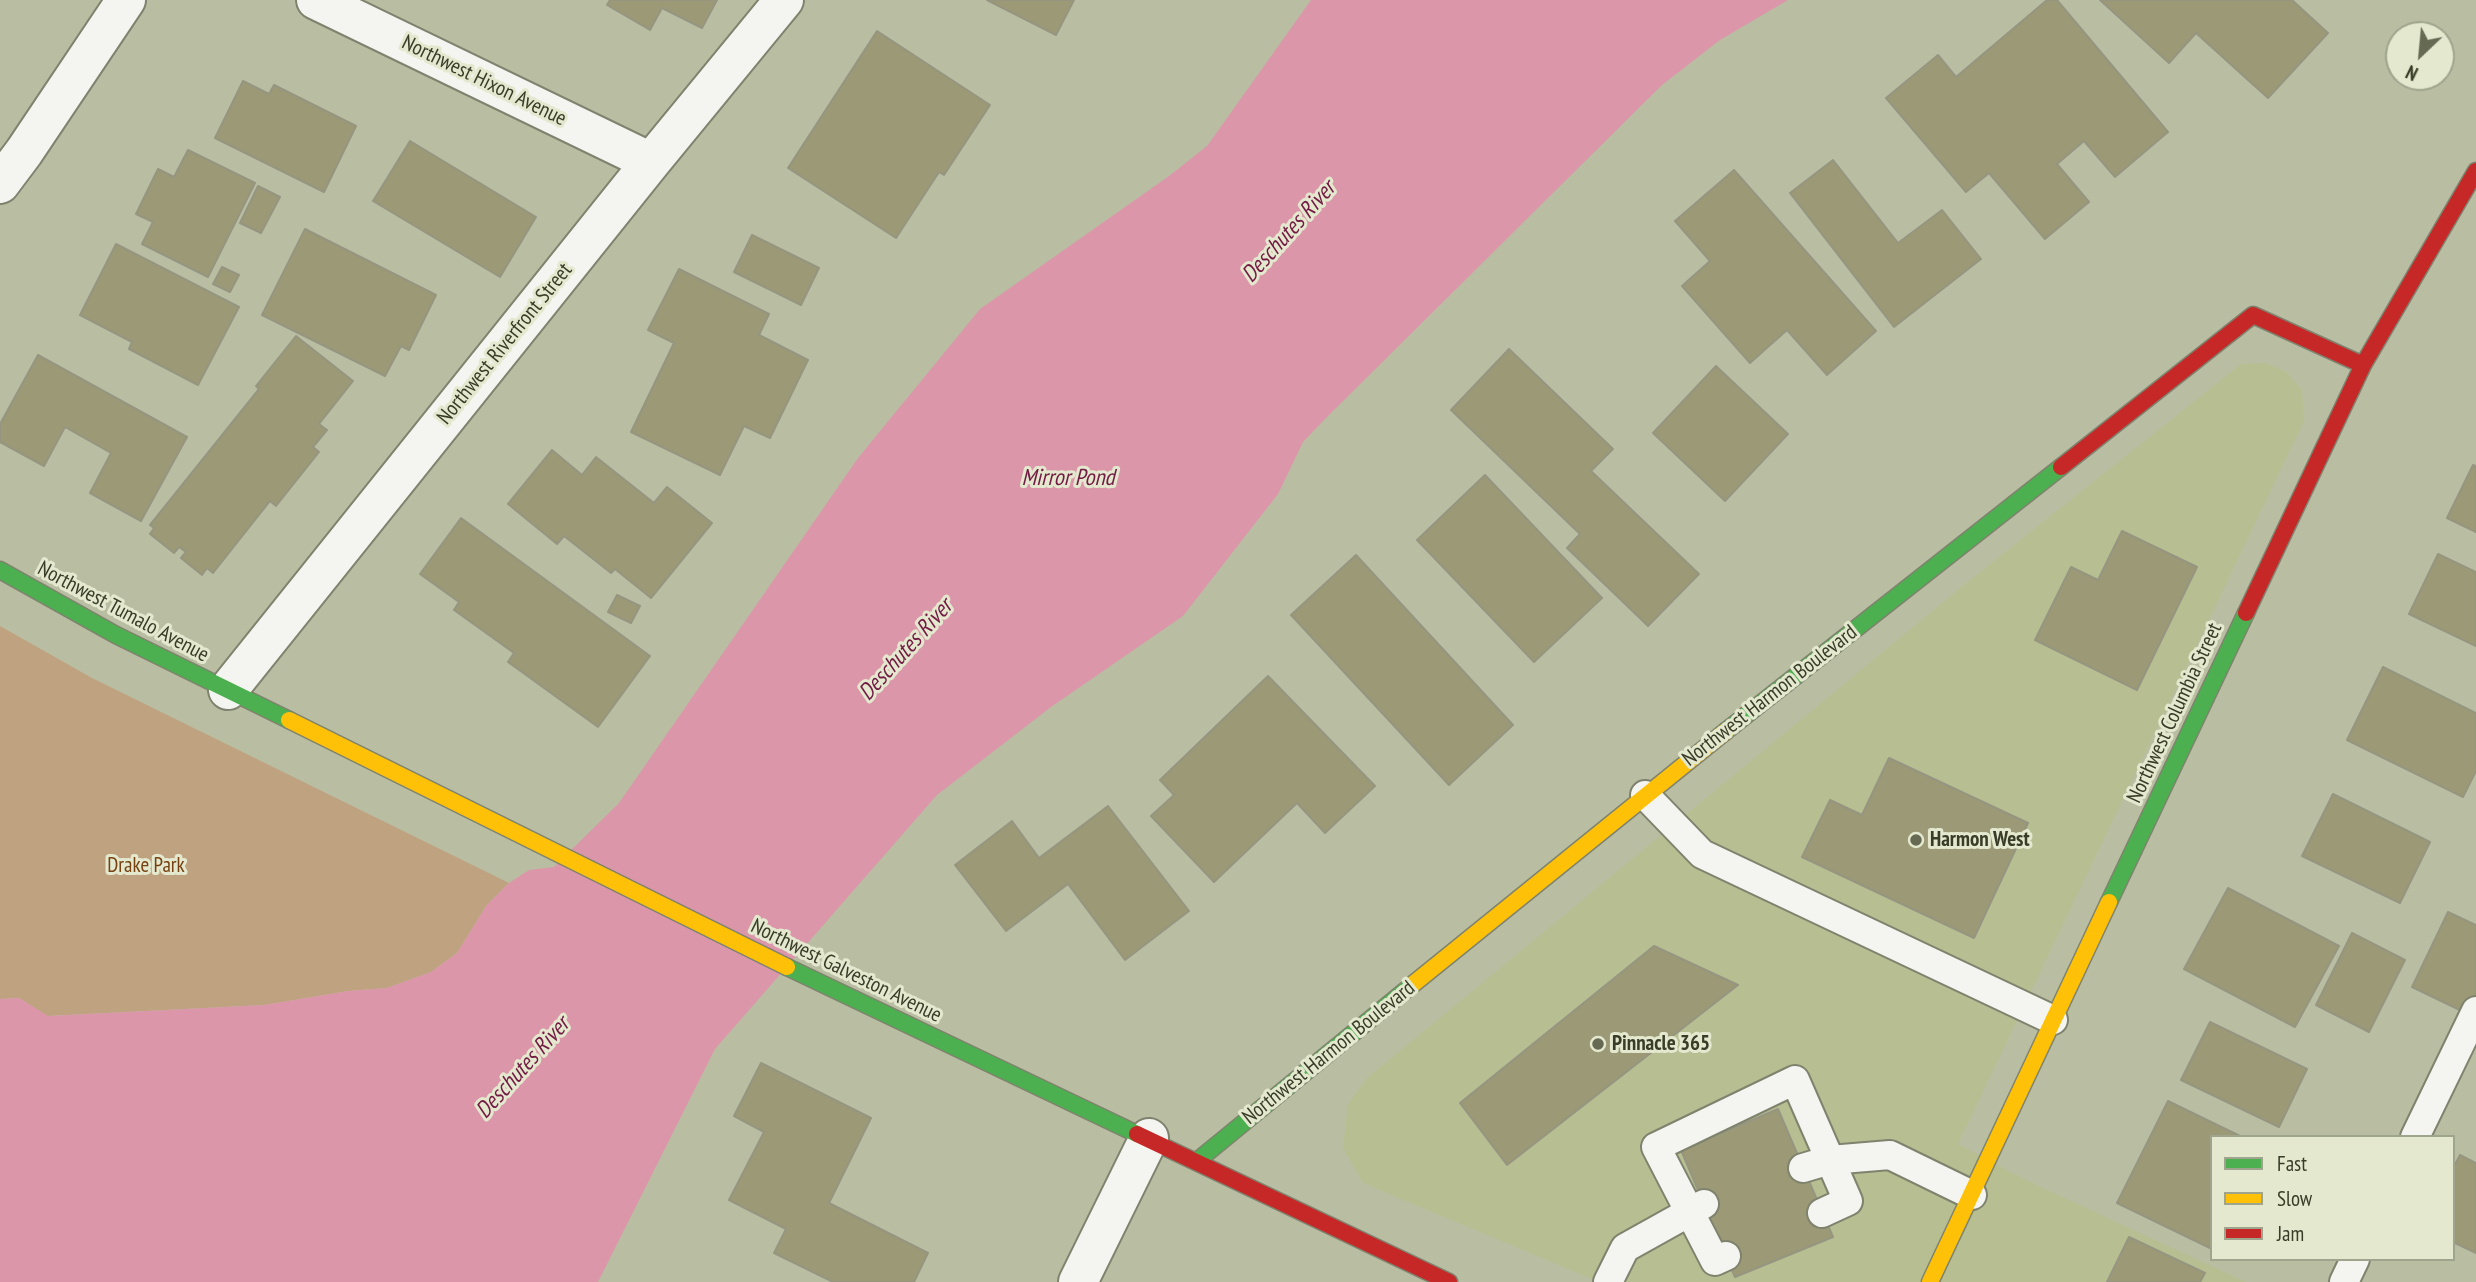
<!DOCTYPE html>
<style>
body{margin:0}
#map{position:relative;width:2476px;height:1282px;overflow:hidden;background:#b9bea3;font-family:"PT Sans Narrow",sans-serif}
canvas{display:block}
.legend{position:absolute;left:2210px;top:1135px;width:245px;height:126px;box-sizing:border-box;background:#e3e8ce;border:2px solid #9fa48c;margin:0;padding:9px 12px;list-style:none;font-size:21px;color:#393d28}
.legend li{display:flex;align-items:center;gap:14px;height:35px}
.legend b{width:35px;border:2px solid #9fa48c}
.north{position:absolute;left:2385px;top:21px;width:70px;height:70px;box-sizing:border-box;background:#e3e8ce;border:2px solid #9fa48c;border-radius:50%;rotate:206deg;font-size:19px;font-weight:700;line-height:28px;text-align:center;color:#393d28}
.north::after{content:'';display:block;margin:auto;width:24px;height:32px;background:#666a53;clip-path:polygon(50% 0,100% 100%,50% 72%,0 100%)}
</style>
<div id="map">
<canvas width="2476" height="1282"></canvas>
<ul class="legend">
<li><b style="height:9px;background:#4caf50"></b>Fast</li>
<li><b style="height:9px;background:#ffc107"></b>Slow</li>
<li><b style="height:9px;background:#c62828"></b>Jam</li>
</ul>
<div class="north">N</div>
</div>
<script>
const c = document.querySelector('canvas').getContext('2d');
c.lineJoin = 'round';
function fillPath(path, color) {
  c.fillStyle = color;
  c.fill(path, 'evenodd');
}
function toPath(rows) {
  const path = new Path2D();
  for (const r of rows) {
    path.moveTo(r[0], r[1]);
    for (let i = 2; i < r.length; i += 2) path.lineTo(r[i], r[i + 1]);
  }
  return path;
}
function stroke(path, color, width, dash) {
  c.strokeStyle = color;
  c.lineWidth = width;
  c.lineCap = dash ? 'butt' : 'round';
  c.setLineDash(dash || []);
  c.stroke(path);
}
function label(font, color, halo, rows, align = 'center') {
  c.font = font + ' "PT Sans Narrow",sans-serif';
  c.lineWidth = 6;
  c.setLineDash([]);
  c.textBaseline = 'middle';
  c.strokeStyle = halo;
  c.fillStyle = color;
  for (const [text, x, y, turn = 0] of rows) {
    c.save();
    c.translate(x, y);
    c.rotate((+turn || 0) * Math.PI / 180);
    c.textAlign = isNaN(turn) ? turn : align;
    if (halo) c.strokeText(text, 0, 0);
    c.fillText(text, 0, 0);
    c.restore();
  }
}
fillPath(toPath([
 [2265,363,2285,371,2302,390,2304,421,1958,1144,2026,1180,2246,1282,1599,1282,1363,1183,1343,1148,1348,1104,1367,1078,1959,589,2241,364]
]), '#b6be92');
fillPath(toPath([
 [0,626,92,678,509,883,486,906,457,953,431,972,387,988,348,991,264,1005,47,1016,19,998,0,999]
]), '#bfa27f');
fillPath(toPath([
 [1311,0,1788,0,1720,40,1662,85,1325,419,1303,442,1278,494,1183,616,1051,707,937,795,715,1049,598,1282,0,1282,0,999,19,998,48,1016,264,1005,348,991,387,988,431,972,457,953,486,906,509,883,529,870,554,867,619,803,858,458,980,309,1169,176,1207,146]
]), '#db97a9');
const building = toPath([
 [610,0,717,0,702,28,662,8,650,30,607,5,610,0],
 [987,0,1074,0,1056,35,987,0],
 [2047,0,2057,0,2168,132,2115,177,2084,141,2057,164,2089,202,2045,239,1989,173,1966,192,1886,98,1938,55,1956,77,2047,0],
 [2100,0,2292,0,2328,33,2268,98,2196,33,2169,63,2100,0],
 [877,31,990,105,944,175,939,172,896,238,788,168,877,31],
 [243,81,269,94,274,85,356,126,324,192,215,138,243,81],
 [410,141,536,217,500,277,373,201,410,141],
 [188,150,255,183,208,277,142,244,153,222,136,214,158,169,174,177,188,150],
 [1833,160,1898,243,1942,210,1981,259,1894,327,1790,193,1833,160],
 [1734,170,1876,331,1827,375,1787,330,1750,363,1682,286,1710,261,1675,221,1734,170],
 [258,186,280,197,261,233,240,223,258,186],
 [305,229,436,295,409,350,401,346,385,376,262,315,305,229],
 [752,235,819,268,801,305,734,272,752,235],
 [116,244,239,307,198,385,129,349,132,342,80,315,116,244],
 [222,267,239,275,230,292,213,284,222,267],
 [679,269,769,314,759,335,808,360,770,438,744,426,720,475,631,432,674,343,648,330,679,269],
 [296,336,353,381,319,424,327,430,313,447,319,452,276,506,270,501,213,573,207,568,202,575,181,558,186,552,179,547,174,553,150,534,154,528,150,525,259,389,256,386,296,336],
 [1509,349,1613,449,1591,471,1699,574,1648,626,1567,548,1580,534,1451,410,1509,349],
 [38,355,187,437,141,521,90,493,111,453,65,427,44,466,0,442,0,424,38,355],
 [1716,366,1788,434,1725,501,1653,433,1716,366],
 [552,450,582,475,596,457,654,503,667,487,712,523,651,598,615,569,611,573,564,536,557,544,508,504,552,450],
 [2473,465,2476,466,2476,532,2447,518,2473,465],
 [1485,475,1602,598,1534,662,1417,540,1485,475],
 [461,518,650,656,598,727,508,662,514,653,454,610,459,602,420,574,461,518],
 [2122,531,2197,567,2137,690,2035,640,2071,567,2098,580,2122,531],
 [2438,554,2476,572,2476,646,2409,614,2438,554],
 [1356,555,1513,725,1449,785,1291,615,1356,555],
 [617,595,640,606,631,623,608,612,617,595],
 [2383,667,2476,713,2476,771,2463,797,2347,740,2383,667],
 [1268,676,1375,786,1325,833,1297,803,1214,882,1151,816,1174,795,1160,780,1268,676],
 [1889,758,2028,823,1974,938,1802,857,1830,800,1862,815,1889,758],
 [2333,794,2430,842,2400,903,2302,856,2333,794],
 [1108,806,1189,911,1125,960,1068,884,1006,931,955,865,1012,821,1039,858,1108,806],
 [2228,888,2339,946,2295,1027,2184,969,2228,888],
 [2448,912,2476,925,2476,997,2468,1014,2412,987,2448,912],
 [2352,933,2405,960,2369,1032,2316,1005,2352,933],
 [1654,946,1738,985,1507,1165,1460,1103,1654,946],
 [2210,1022,2307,1069,2279,1127,2181,1080,2210,1022],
 [761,1063,871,1118,829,1203,928,1253,914,1282,833,1282,774,1253,786,1229,729,1200,764,1132,734,1116,761,1063],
 [2168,1101,2242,1137,2212,1137,2212,1249,2117,1203,2168,1101],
 [1778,1109,1833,1237,1735,1277,1681,1150,1778,1109],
 [2460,1155,2476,1163,2476,1253,2453,1242,2453,1168,2460,1155],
 [2129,1237,2205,1273,2200,1282,2107,1282,2129,1237]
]);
fillPath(building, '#9b9976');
stroke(building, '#969680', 2);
const lane = toPath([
 [1645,795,1702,854,2053,1020],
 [2415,1137,2476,1011],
 [1803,1168,1830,1160,1890,1155,1972,1195],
 [1726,1256,1715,1261,1656,1147,1795,1080,1848,1201,1822,1213],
 [1608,1282,1625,1248,1704,1204],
 [2344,1282,2355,1259]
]);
const street = toPath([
 [316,0,651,162],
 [0,184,24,152,126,0],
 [228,690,651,162,784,0],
 [1078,1282,1149,1138]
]);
const fast = toPath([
 [0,570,116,635,289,720],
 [1726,731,2061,467],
 [2109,902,2246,613],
 [787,967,1137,1134],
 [1197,1161,1412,985]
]);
const slow = toPath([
 [289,720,787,967],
 [1412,985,1726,731],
 [1930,1282,2109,902]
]);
const jam = toPath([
 [2061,467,2253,315,2363,365],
 [2246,613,2363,365,2476,171],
 [1137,1134,1449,1282]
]);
stroke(lane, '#7f836e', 32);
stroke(street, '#7f836e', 42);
stroke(fast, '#7f836e', 19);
stroke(slow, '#7f836e', 19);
stroke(jam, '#7f836e', 19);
stroke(lane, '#f4f5f1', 28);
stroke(street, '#f4f5f1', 38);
stroke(fast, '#4caf50', 16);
stroke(slow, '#ffc107', 16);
stroke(jam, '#c62828', 16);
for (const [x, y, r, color] of [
 [1916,840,7,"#666a53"],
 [1598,1044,7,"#666a53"]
]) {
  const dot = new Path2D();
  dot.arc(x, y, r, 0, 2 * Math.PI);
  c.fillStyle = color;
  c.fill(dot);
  stroke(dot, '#e3e8ce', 2.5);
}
label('21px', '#393d28', '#e3e8ce', [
 ["Northwest Hixon Avenue",484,81,26],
 ["Northwest Riverfront Street",505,344,-51],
 ["Northwest Tumalo Avenue",123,612,28],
 ["Northwest Harmon Boulevard",1770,696,-38],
 ["Northwest Columbia Street",2175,713,-65],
 ["Northwest Galveston Avenue",846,971,26],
 ["Northwest Harmon Boulevard",1329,1053,-39]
]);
label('bold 21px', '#393d28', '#e3e8ce', [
 ["Harmon West",1930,840],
 ["Pinnacle 365",1612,1044]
], 'left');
label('21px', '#774111', '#e3e8ce', [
 ["Drake Park",146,866]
]);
label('italic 23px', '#731b44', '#e3e8ce', [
 ["Deschutes River",1289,232,-48],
 ["Mirror Pond",1068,478],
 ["Deschutes River",906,650,-48],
 ["Deschutes River",523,1068,-48]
]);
</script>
